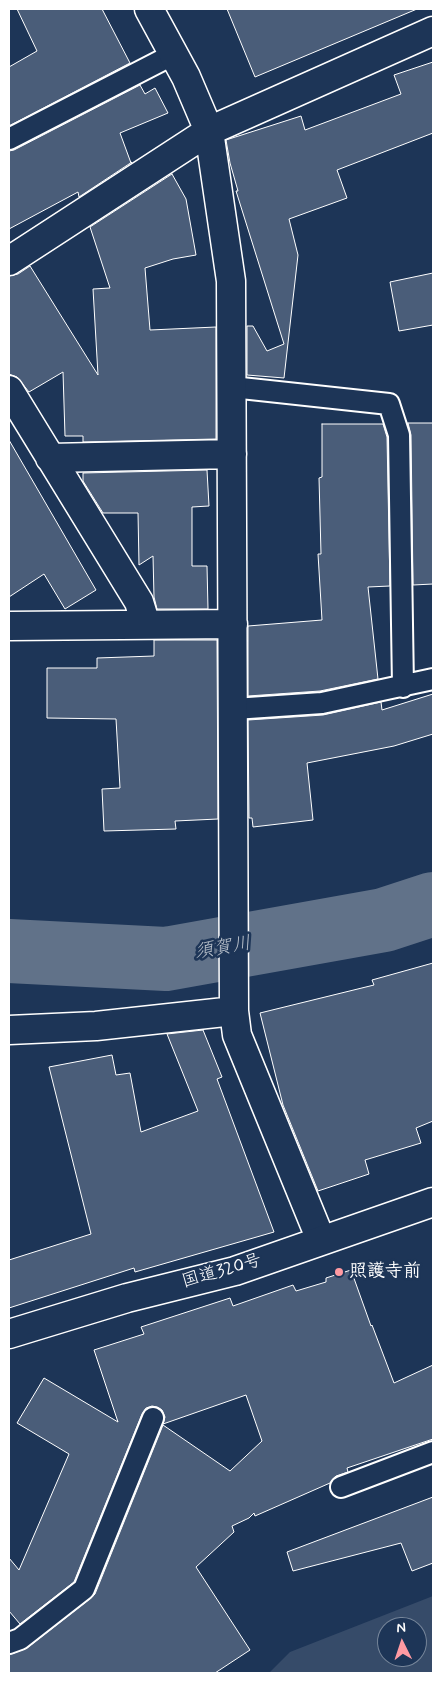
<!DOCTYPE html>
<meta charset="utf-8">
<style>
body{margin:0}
#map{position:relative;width:442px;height:1682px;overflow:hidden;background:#1d3557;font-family:Mynerve,sans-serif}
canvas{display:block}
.frame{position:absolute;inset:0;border:10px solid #fff;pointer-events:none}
.north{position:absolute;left:377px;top:1617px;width:50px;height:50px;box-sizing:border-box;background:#1d3557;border:1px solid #77869a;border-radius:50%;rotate:356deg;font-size:14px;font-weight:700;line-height:20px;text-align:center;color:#fff}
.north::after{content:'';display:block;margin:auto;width:18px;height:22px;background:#ff9aa2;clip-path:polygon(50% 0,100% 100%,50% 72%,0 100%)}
</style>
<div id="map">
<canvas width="442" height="1682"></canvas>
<div class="frame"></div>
<div class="north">N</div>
</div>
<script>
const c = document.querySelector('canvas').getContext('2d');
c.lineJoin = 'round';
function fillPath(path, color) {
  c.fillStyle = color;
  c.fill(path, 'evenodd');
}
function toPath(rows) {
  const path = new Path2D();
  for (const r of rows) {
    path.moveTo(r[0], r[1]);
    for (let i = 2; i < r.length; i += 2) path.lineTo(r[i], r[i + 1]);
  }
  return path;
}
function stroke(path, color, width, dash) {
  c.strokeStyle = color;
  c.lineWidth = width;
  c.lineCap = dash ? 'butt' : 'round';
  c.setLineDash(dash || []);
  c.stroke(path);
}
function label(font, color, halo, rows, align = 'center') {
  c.font = font + ' Mynerve,"Klee One",sans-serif';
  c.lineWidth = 5;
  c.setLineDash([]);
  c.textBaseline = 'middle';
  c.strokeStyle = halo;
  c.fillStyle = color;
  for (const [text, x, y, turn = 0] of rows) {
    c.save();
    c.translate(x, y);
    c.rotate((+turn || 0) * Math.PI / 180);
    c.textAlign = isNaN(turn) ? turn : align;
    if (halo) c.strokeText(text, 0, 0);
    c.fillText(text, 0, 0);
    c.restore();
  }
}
fillPath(toPath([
 [433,1596,433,1673,269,1673,290,1652],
 [387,1627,417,1627,417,1657,387,1657]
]), '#364b69');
stroke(toPath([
 [9,951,166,959,384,920,433,904]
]), '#617289', 64);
const building = toPath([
 [17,9,102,9,130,63,9,126,9,67,37,51,17,9],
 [227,9,417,9,255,77,227,9],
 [433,62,433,133,337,170,347,198,289,219,298,255,284,378,247,375,247,326,253,326,267,351,284,344,236,191,238,191,230,163,226,140,301,116,305,130,401,94,394,75,433,62],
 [140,85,145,94,155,88,168,113,120,133,131,163,132,162,79,197,78,192,9,229,9,151,14,150,140,85],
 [172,174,186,199,196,255,173,259,145,268,150,330,216,327,216,439,83,442,83,436,65,436,63,372,29,392,17,377,9,374,9,276,18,274,30,266,98,375,93,289,110,288,90,227,172,174],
 [433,273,433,325,399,331,390,282,433,273],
 [408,423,433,423,433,584,413,585,411,435,408,423],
 [322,424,383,424,387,437,390,586,368,587,378,679,320,691,248,696,248,626,322,620,318,554,321,554,319,478,322,477,322,424],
 [9,440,96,590,65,609,44,574,9,597,9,440],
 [207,470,209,506,192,507,192,566,207,566,208,609,157,609,154,597,153,556,139,565,138,513,103,513,83,481,83,473,207,470],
 [154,640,217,640,218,819,175,821,176,829,104,831,102,789,120,788,116,719,47,718,47,668,97,668,97,658,154,656,154,640],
 [433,694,433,734,394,746,307,763,313,820,253,827,252,818,249,818,248,720,323,715,381,702,382,710,433,694],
 [433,963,433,1121,416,1128,421,1143,365,1160,369,1174,318,1191,283,1105,260,1013,374,985,372,980,433,963],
 [203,1030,222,1077,217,1079,274,1232,135,1272,134,1268,9,1308,9,1260,91,1234,49,1067,112,1055,116,1075,130,1073,141,1132,198,1111,167,1034,203,1030],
 [351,1270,371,1326,372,1325,394,1383,433,1365,433,1439,347,1468,348,1472,336,1476,330,1483,255,1516,254,1513,249,1518,232,1526,234,1532,196,1567,250,1650,215,1673,9,1673,9,1655,27,1648,91,1598,95,1594,163,1425,230,1471,262,1441,246,1395,163,1424,165,1417,162,1410,157,1407,152,1406,146,1408,142,1414,74,1582,20,1624,9,1611,9,1558,19,1570,69,1454,17,1423,44,1378,118,1422,94,1350,144,1334,141,1327,230,1298,233,1306,293,1285,296,1291,326,1282,326,1278,351,1270],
 [433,1497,433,1563,412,1571,401,1543,293,1571,287,1552,433,1497]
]);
fillPath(building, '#4a5d79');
stroke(building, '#fff', 1);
const lane = toPath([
 [9,139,174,54],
 [232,387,389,404,399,435,403,687],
 [234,709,322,703,433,679],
 [341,1487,433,1452],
 [9,1643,20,1639,84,1589,153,1418]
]);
const street = toPath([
 [149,9,186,77,209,131,231,281,234,1011,237,1035,321,1240],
 [9,261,209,131,433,31],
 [9,390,139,602,146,625],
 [50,458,232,454],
 [9,626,233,624],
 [9,1030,96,1026,234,1011]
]);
const secondary = toPath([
 [9,1334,127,1298,235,1271,433,1202]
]);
stroke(lane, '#fff', 24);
stroke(street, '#fff', 31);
stroke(secondary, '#fff', 31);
stroke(lane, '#1d3557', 20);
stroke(street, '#1d3557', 28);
stroke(secondary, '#1d3557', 28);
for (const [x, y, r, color] of [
 [339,1272,5,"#ff9aa2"]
]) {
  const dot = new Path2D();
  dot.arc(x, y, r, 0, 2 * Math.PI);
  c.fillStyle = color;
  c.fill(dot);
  stroke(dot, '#1d3557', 2);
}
label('18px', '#fff', '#1d3557', [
 ["国道320号",222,1272,-16]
]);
label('bold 18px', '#fff', '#1d3557', [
 ["照護寺前",349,1272]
], 'left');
label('italic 19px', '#b8c0ca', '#1d3557', [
 ["須賀川",223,949,-10]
]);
</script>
